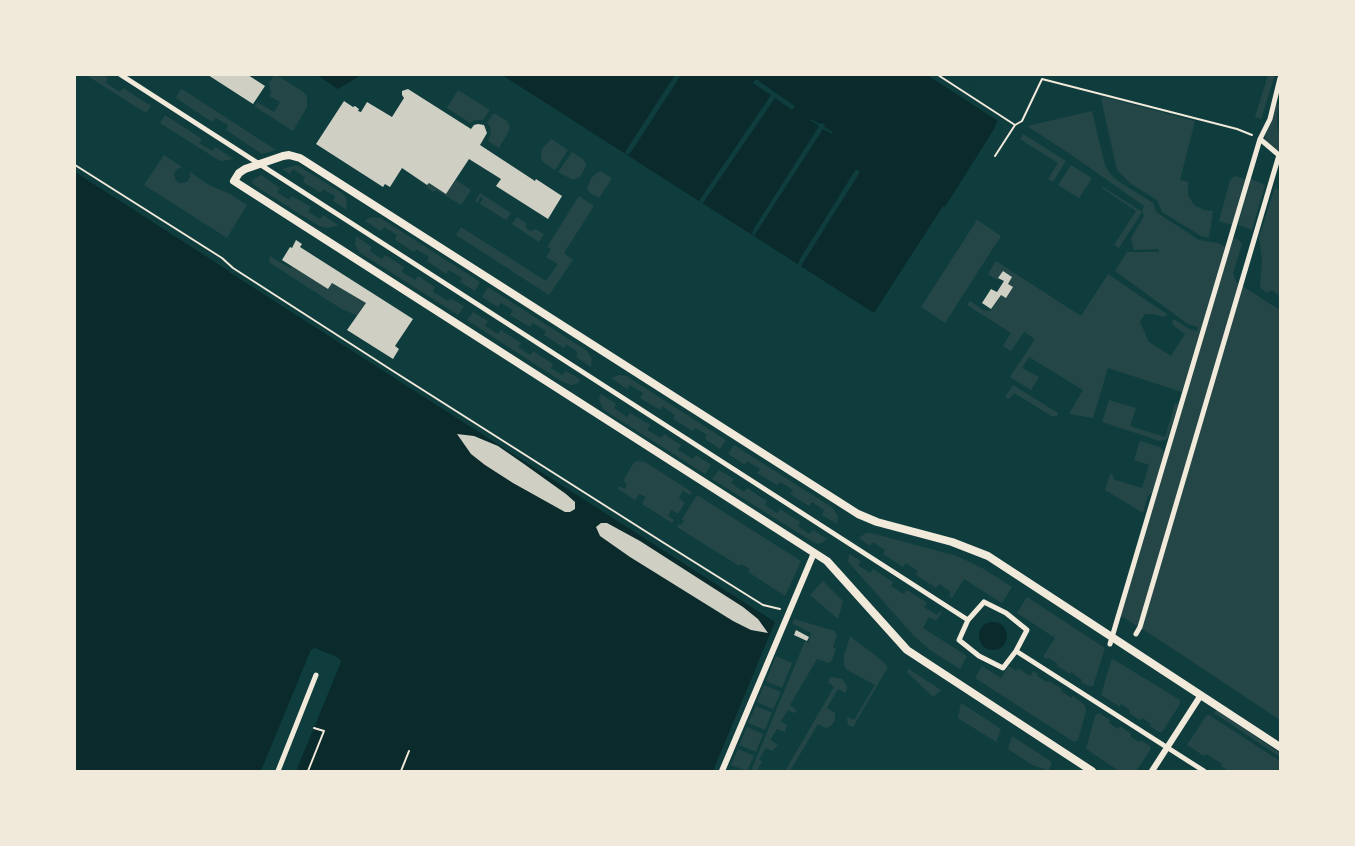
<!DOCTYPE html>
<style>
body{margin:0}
#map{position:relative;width:1355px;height:846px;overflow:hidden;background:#0f3d3e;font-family:Literata,serif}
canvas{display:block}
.frame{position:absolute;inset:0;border:76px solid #f1e9da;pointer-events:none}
</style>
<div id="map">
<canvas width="1355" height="846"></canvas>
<div class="frame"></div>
</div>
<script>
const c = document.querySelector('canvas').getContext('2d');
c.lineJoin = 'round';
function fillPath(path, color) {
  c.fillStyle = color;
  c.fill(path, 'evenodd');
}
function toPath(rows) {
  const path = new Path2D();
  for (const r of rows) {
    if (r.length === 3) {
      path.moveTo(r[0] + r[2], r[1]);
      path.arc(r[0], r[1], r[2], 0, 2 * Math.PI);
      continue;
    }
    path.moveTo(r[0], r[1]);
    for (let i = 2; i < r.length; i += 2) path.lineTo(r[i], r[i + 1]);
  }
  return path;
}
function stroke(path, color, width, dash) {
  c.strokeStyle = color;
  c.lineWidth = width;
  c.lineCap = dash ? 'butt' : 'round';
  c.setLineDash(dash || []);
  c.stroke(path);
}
fillPath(toPath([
 [86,75,103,75,108,78,106,83,120,92,123,88,151,106,146,113],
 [274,75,281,78,302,91,307,96,307,107,293,131,254,106,257,102,274,112,280,102,269,96,271,93,269,83],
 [1268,75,1275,75,1261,119,1255,117],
 [181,89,182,89,276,150,262,154,226,130,228,125,216,118,212,122,176,98],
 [458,90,490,110,483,120,475,120,470,123,447,108],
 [1104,97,1195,121,1180,180,1189,182,1188,188,1188,195,1194,205,1204,210,1213,211,1209,238,1201,236,1162,212,1157,200,1131,184,1117,170,1101,99],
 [1279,104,1277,121,1278,131,1280,135,1280,152,1268,143,1265,137,1276,105],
 [1092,111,1105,165,1111,175,1118,181,1153,203,1156,212,1199,240,1218,243,1225,247,1182,392,1108,368,1093,418,1069,414,1083,390,1029,357,1022,368,1039,377,1031,390,1010,377,1035,339,1024,332,1011,351,1003,346,1011,333,967,305,970,301,983,310,990,311,1001,295,1012,277,1003,271,997,280,988,274,996,261,1081,316,1108,274,1168,315,1163,317,1153,314,1145,314,1140,322,1149,342,1171,356,1185,334,1174,326,1172,322,1174,319,1189,329,1197,331,1198,327,1188,324,1115,271,1127,252,1159,252,1158,249,1134,250,1131,238,1144,216,1142,211,1144,206,1073,156,1027,126],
 [494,113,507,121,510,126,509,131,499,148,488,141,491,132,490,126,487,123],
 [165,115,202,139,199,143,212,151,215,147,234,159,220,161,160,123],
 [1023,134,1066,161,1053,182,1048,179,1058,163,1020,139],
 [551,139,568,150,555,170,543,162,541,158,542,149],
 [572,152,583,159,586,164,585,168,580,177,573,180,558,172],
 [164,155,182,167,177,169,174,174,175,179,179,183,187,182,190,177,190,172,209,185,230,194,247,205,227,238,144,185],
 [297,165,342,193,346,198,347,210,333,201,335,196,323,189,321,193,303,182,305,177,293,169,290,174,282,169],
 [1071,165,1092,178,1079,198,1058,185],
 [598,172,602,172,612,178,599,198,590,193,587,188,591,178],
 [261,175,280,188,277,192,289,200,292,196,311,207,308,212,320,219,323,215,338,225,328,228,319,226,257,187,253,184,252,180],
 [1235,176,1245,179,1232,225,1219,221,1230,180],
 [1251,179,1265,185,1252,230,1238,225],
 [456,180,471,190,461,205,436,190,434,192,426,187,429,183,446,194],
 [1103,187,1142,212,1119,248,1114,245,1136,211,1102,188],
 [1275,187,1280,191,1280,296,1272,290,1267,293,1260,288,1260,286,1262,261,1259,237],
 [480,193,511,213,506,220,480,204,483,198,480,197,478,203,475,201],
 [579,196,594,206,564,253,573,260,549,295,456,235,461,227,546,281,558,264,546,257,551,249,547,247],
 [373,217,381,218,385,221,480,282,475,291,460,282,462,278,449,270,446,274,427,261,429,257,416,249,414,252,395,240,397,235,384,227,381,231,365,221,367,219],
 [517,217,526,223,526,228,528,230,532,231,535,229,544,234,539,242,512,224],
 [977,220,1001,236,945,323,921,307],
 [356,236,372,247,370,251,382,259,385,255,404,267,402,272,415,280,418,276,435,287,433,292,448,301,450,298,464,306,458,315,359,252,355,245],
 [1233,238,1239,240,1242,244,1233,273,1236,282,1280,310,1280,720,1161,641,1121,616],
 [270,256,290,268,292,266,328,289,332,283,366,303,358,316,340,308,270,263,269,259],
 [488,287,587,351,592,359,591,367,576,357,578,352,566,344,564,348,544,335,546,331,533,323,530,327,510,315,513,310,501,303,498,307,482,297],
 [473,312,488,321,485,326,498,334,501,330,521,343,518,347,530,355,533,351,553,364,551,368,562,375,566,371,581,380,576,384,571,385,561,381,467,320],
 [619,375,627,376,631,379,726,440,720,449,705,439,707,435,695,428,693,431,673,419,675,415,662,406,660,410,640,398,643,393,630,385,627,389,611,378],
 [1013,385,1058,413,1057,416,1054,416,1053,417,1014,393,1009,399,1005,397],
 [601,394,616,404,614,408,627,417,630,413,650,425,647,430,661,438,664,434,681,445,678,450,693,459,696,455,711,465,705,474,604,410,600,403,599,399],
 [1109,400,1136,408,1130,426,1165,437,1175,403,1179,404,1167,439,1160,441,1102,422],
 [1140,441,1160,447,1164,452,1152,493,1148,496,1143,513,1105,490,1110,474,1114,476,1113,479,1142,488,1149,465,1134,460],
 [734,445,833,508,838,517,837,524,822,515,824,510,812,502,809,506,790,494,793,490,780,482,777,485,757,473,760,469,747,461,745,465,728,454],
 [639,461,645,462,692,492,690,495,683,491,679,498,685,503,678,514,671,510,668,516,674,520,672,523,642,504,646,497,639,494,635,500,618,489,619,486,625,489,627,484,623,481,634,462],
 [719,470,734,479,731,483,744,492,747,488,767,501,765,505,777,513,780,509,800,522,798,526,809,534,813,530,827,539,823,542,818,544,813,542,712,479],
 [697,495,801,561,785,596,748,572,750,569,741,564,739,566,677,527,679,524,681,525,684,521,682,519],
 [866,533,871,533,957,556,984,569,1012,587,1002,603,964,579,952,598,949,596,951,592,939,584,936,588,916,575,918,571,906,563,903,567,883,554,885,550,873,542,870,546,859,538],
 [849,554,861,561,858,565,870,573,873,569,893,582,891,586,903,594,907,590,927,603,924,607,937,615,940,611,942,612,936,621,929,617,923,628,967,656,960,669,930,650,914,636,852,566,848,562],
 [823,581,843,601,838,619,810,595],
 [1027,597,1105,648,1093,686,1088,686,1081,682,1082,680,1071,672,1070,674,1057,666,1058,664,1048,658,1046,659,1043,657,1055,638,1017,613],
 [794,619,835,631,837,635,833,647,836,649,832,660,830,662,828,663,817,659,790,705,797,711,794,713,788,710,781,721,787,725,785,732,777,729,771,738,771,740,778,745,772,751,766,748,759,759,762,762,758,769,758,771,751,771,805,641,808,643,810,637,811,633,792,623],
 [850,636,880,659,888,667,853,727,848,725,847,718,848,717,854,720,875,685,847,670,844,666,844,652,845,653],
 [776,656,792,663,782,688,766,681],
 [1113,659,1180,700,1180,704,1162,732,1159,732,1150,726,1151,724,1142,718,1140,720,1129,713,1130,710,1121,704,1120,707,1101,695,1111,661],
 [982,666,1001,678,1009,666,1016,671,1018,668,1030,676,1033,671,1038,674,1037,676,1047,682,1049,681,1062,689,1061,691,1071,698,1073,696,1082,703,1085,706,1086,711,1078,740,1074,742,975,678],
 [909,669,941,690,933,697,907,672],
 [834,677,842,679,847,686,846,693,838,689,827,708,835,713,835,720,831,726,826,728,818,724,790,771,785,771,834,687,828,682,830,678],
 [764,685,781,692,773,709,757,702],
 [961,703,1001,729,996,742,958,718],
 [756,706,772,713,765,730,748,723],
 [1217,710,1280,753,1280,757,1214,713],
 [1099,713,1110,720,1109,723,1118,729,1120,726,1131,734,1130,736,1139,742,1140,740,1150,746,1151,749,1136,771,1119,771,1086,749,1095,716],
 [1209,715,1280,761,1280,771,1228,771,1221,766,1222,764,1206,754,1204,756,1187,745,1206,716],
 [747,727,763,734,756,752,739,745],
 [1012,736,1052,762,1049,771,1032,765,1008,749],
 [738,749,754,756,747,771,731,765]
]), '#244646');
fillPath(toPath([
 [317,75,361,75,338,89],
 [502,75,956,75,1007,107,995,125,996,126,945,207,943,206,874,313],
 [75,172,229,271,229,272,775,622,713,771,296,771,341,662,315,648,311,650,261,771,75,771],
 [993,636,14]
]), '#0a2a2b');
fillPath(toPath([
 [675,75,681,75,631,152,628,155,625,153,627,149],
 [927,75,956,75,1007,107,998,121],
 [756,79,795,106,792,110,775,98,703,203,699,201,771,95,753,83],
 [811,119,820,124,821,123,825,125,824,127,833,132,832,134,823,129,754,236,752,234,753,230,819,126,810,120],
 [856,169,860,172,801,266,798,264,800,259],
 [315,648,337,657,341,661,296,771,293,771,337,662,336,660,315,652,265,771,261,771,311,650]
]), '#0f3d3e');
fillPath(toPath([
 [208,75,248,75,265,86,253,104],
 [408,89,471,129,474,125,478,124,484,125,487,133,480,145,535,181,536,179,562,196,548,219,496,186,501,179,469,159,446,194,429,183,427,185,402,168,390,187,385,184,383,187,316,144,344,101,353,107,355,106,359,109,358,111,361,112,367,102,392,117,404,98,402,95,402,91],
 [296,240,302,244,300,247,413,319,395,346,399,349,393,359,347,330,366,303,332,283,328,289,282,260,290,247,292,248],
 [1003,271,1012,277,1008,284,1013,287,1006,298,1001,295,991,309,982,303,991,289,997,292,1004,281,998,278],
 [457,434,474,436,498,446,524,464,566,494,575,502,575,509,570,512,565,512,513,483,485,465,471,454],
 [601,523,607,523,640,541,743,607,758,619,768,633,751,630,733,621,630,557,600,536,596,527],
 [796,630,809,637,807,641,794,635]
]), '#cfcfc3');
stroke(toPath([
 [938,75,1015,125],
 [995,156,1015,125,1022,121,1042,79,1237,129,1252,135],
 [75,165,222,258,233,268,393,371,664,543,763,605,780,609],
 [308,771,324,731,314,728],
 [401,771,409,751]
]), '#f1e9da', 2);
stroke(toPath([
 [121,75,968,620],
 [1260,139,1280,156],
 [984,602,1006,613,1027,630,1016,651,1003,668,979,656,959,640,968,620,984,602],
 [1136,634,1140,627,1279,155],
 [1110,644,1260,139,1270,119,1280,78],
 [1016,651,1204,771],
 [278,771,316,675]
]), '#f1e9da', 5);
stroke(toPath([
 [722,771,814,553],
 [1152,771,1201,695]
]), '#f1e9da', 6);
stroke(toPath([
 [1092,771,907,650,827,561,234,181,239,173,245,169,283,156,289,155,300,158,858,514,877,522,952,542,988,556,1280,747]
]), '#f1e9da', 8);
</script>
